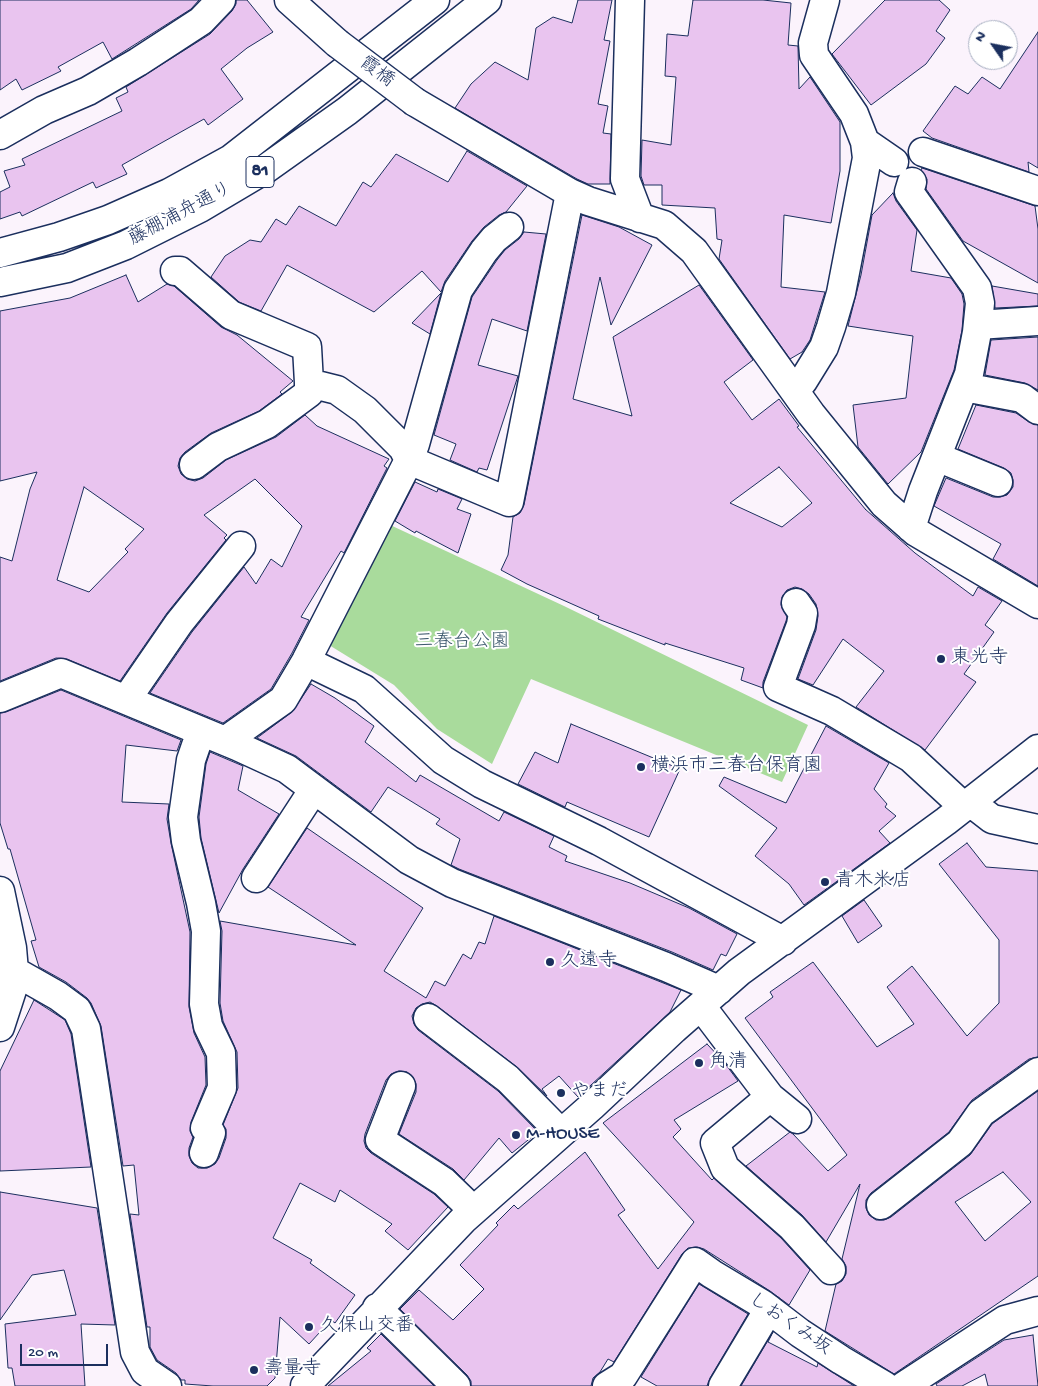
<!DOCTYPE html>
<meta charset="utf-8">
<style>
body{margin:0}
#map{position:relative;width:1038px;height:1386px;overflow:hidden;background:#fbf3fc;font-family:"Gochi Hand",sans-serif}
canvas{display:block}
.north{position:absolute;left:968px;top:20px;width:50px;height:50px;box-sizing:border-box;background:#fff;border:1px solid #a4acbf;border-radius:50%;rotate:303deg;font-size:14px;font-weight:700;line-height:20px;text-align:center;color:#1b2f5e}
.north::after{content:'';display:block;margin:auto;width:18px;height:22px;background:#1b2f5e;clip-path:polygon(50% 0,100% 100%,50% 72%,0 100%)}
.scale{position:absolute;left:20px;top:1344px;width:88px;height:22px;box-sizing:border-box;border:2px solid #1b2f5e;border-top:0;padding-left:6px;font-size:15px;line-height:18px;white-space:nowrap;color:#1b2f5e;-webkit-text-stroke:4px #fff;paint-order:stroke}
</style>
<div id="map">
<canvas width="1038" height="1386"></canvas>
<div class="north">N</div>
<div class="scale">20 m</div>
</div>
<script>
const c = document.querySelector('canvas').getContext('2d');
c.lineJoin = 'round';
function fillPath(path, color) {
  c.fillStyle = color;
  c.fill(path, 'evenodd');
}
function toPath(rows) {
  const path = new Path2D();
  for (const r of rows) {
    path.moveTo(r[0], r[1]);
    for (let i = 2; i < r.length; i += 2) path.lineTo(r[i], r[i + 1]);
  }
  return path;
}
function stroke(path, color, width, dash) {
  c.strokeStyle = color;
  c.lineWidth = width;
  c.lineCap = dash ? 'butt' : 'round';
  c.setLineDash(dash || []);
  c.stroke(path);
}
function label(font, color, halo, rows, align = 'center') {
  c.font = font + ' "Gochi Hand","Klee One",sans-serif';
  c.lineWidth = 4;
  c.setLineDash([]);
  c.textBaseline = 'middle';
  c.strokeStyle = halo;
  c.fillStyle = color;
  for (const [text, x, y, turn = 0] of rows) {
    c.save();
    c.translate(x, y);
    c.rotate((+turn || 0) * Math.PI / 180);
    c.textAlign = isNaN(turn) ? turn : align;
    if (halo) c.strokeText(text, 0, 0);
    c.fillText(text, 0, 0);
    c.restore();
  }
}
fillPath(toPath([
 [388,524,564,606,808,725,782,782,531,679,492,764,437,729,394,685,329,645]
]), '#a9db9c');
const building = toPath([
 [0,0,199,0,191,9,112,59,103,42,58,67,61,71,22,90,16,79,0,90,0,0],
 [236,0,247,0,273,32,247,48,221,69,243,99,208,125,204,119,122,165,127,174,96,188,93,182,22,216,20,212,0,219,0,192,10,187,4,171,25,165,22,159,122,111,116,98,128,92,126,87,210,34,232,11,236,4,236,0],
 [578,0,612,0,604,40,610,41,598,104,608,106,603,133,611,134,610,184,588,184,577,179,455,108,471,84,495,62,528,80,536,28,553,17,572,23,578,0],
 [693,0,763,0,791,3,788,45,798,46,799,89,810,77,840,122,840,171,831,223,784,215,781,287,825,292,810,340,802,352,790,359,719,259,722,240,717,239,715,208,662,205,662,185,644,185,641,176,642,140,671,145,676,77,665,76,667,34,688,36,693,0],
 [885,0,939,0,950,10,936,31,945,38,926,64,871,105,832,54,885,0],
 [1038,32,1038,168,1028,162,1029,172,932,138,923,131,955,86,968,94,982,77,1000,89,1038,32],
 [467,151,527,186,506,212,499,215,484,227,472,241,445,281,441,292,422,271,374,312,287,265,261,311,239,302,211,277,225,256,250,240,261,242,276,219,286,225,299,206,336,226,363,182,371,187,396,154,448,182,467,151],
 [922,168,1035,206,1038,229,1038,283,963,241,926,189,927,179,921,170,922,168],
 [893,193,896,201,917,230,911,271,951,278,962,294,964,304,962,330,954,370,921,452,888,484,858,447,853,405,906,398,913,336,848,326,861,275,872,215,893,193],
 [582,215,619,227,652,245,611,325,600,277,573,399,632,416,613,337,699,285,753,360,724,382,752,420,779,399,799,426,797,427,866,510,865,509,915,553,973,596,978,587,1002,601,985,625,994,632,964,674,976,682,925,750,856,707,884,671,843,639,813,685,798,679,816,630,818,616,816,604,809,594,802,589,795,587,787,590,782,597,781,605,787,617,786,621,763,682,763,688,741,680,744,668,665,643,665,645,598,619,599,616,527,584,501,570,508,555,513,517,520,513,524,505,582,215],
 [779,467,812,503,782,527,730,503,779,467],
 [524,232,546,234,527,331,492,319,478,365,518,376,487,470,479,468,477,472,450,460,456,444,434,435,472,297,497,260,505,250,519,239,524,232],
 [126,275,138,302,167,284,174,286,221,327,237,335,293,381,280,392,282,394,259,411,211,433,185,452,180,458,178,466,181,474,187,479,195,481,203,478,226,460,276,437,305,415,317,426,389,459,384,466,387,468,344,553,341,551,301,617,309,620,292,653,271,689,223,723,150,693,192,632,244,567,256,584,271,559,282,567,302,526,255,479,204,515,227,535,224,538,226,540,167,613,120,681,67,659,56,658,0,681,0,557,12,561,30,489,37,472,0,481,0,311,70,298,126,275],
 [84,487,144,529,125,549,128,552,89,592,57,580,84,487],
 [992,286,1038,294,1038,306,995,308,992,286],
 [441,293,430,334,412,323,441,293],
 [1038,337,1038,390,1025,383,985,375,991,340,1038,337],
 [976,405,1016,413,1029,422,1038,425,1038,586,993,559,1001,544,934,506,946,478,993,497,1000,497,1007,495,1013,487,1013,480,1011,473,1004,468,958,449,976,405],
 [415,482,437,492,438,489,462,499,457,509,471,514,458,553,416,531,415,533,395,521,415,482],
 [311,684,335,698,374,726,365,742,416,782,420,775,499,821,504,812,554,836,549,847,567,856,565,861,630,883,689,908,737,934,726,956,721,954,713,970,672,952,459,869,451,865,460,839,436,824,440,819,388,787,371,812,296,756,257,738,292,712,311,684],
 [61,690,181,740,177,751,126,745,122,802,169,804,167,819,171,843,190,932,189,1007,194,1033,205,1057,206,1085,191,1122,190,1131,193,1137,189,1148,189,1156,192,1163,198,1168,207,1168,215,1164,219,1158,226,1138,226,1129,223,1125,238,1088,237,1052,223,1021,220,1003,222,931,220,921,356,945,268,887,307,828,423,908,384,971,426,998,435,981,445,986,463,954,471,959,479,942,485,944,494,916,681,990,670,1012,578,1097,559,1076,542,1089,547,1096,517,1067,437,1006,430,1002,422,1004,416,1008,412,1016,414,1024,418,1030,498,1091,538,1132,512,1153,499,1138,464,1180,453,1169,399,1134,416,1092,416,1084,413,1077,407,1072,399,1071,391,1074,386,1080,365,1134,364,1141,366,1148,371,1153,434,1194,448,1207,408,1250,385,1231,392,1224,340,1190,335,1202,300,1183,273,1238,312,1260,310,1263,355,1295,335,1323,331,1320,309,1344,280,1317,275,1378,267,1386,213,1386,185,1384,185,1380,181,1380,176,1373,157,1360,150,1347,150,1327,147,1327,130,1214,139,1215,134,1165,123,1166,101,1026,91,1003,87,998,66,982,39,967,31,941,36,940,10,849,8,849,0,823,0,713,6,712,61,690],
 [571,724,680,769,649,837,567,802,565,807,518,784,535,752,558,763,571,724],
 [826,726,889,763,874,789,887,804,885,807,896,816,879,831,890,843,804,905,789,884,755,856,777,828,719,786,724,777,786,803,826,726],
 [210,752,243,766,238,790,279,814,243,869,219,913,201,838,199,817,206,764,210,752],
 [967,843,986,867,1038,871,1038,1057,1029,1059,972,1100,949,1132,871,1193,866,1200,866,1208,869,1215,876,1220,884,1220,891,1217,970,1155,992,1124,1038,1091,1038,1276,894,1374,825,1331,836,1284,842,1281,846,1274,846,1266,842,1259,860,1184,826,1242,802,1215,746,1166,790,1132,793,1134,828,1171,847,1155,745,1018,773,997,770,992,813,962,877,1047,914,1024,887,987,912,966,967,1036,999,1003,999,940,939,864,967,843],
 [1003,1172,1031,1202,985,1241,955,1202,1003,1172],
 [864,900,882,926,858,943,842,916,864,900],
 [34,1000,65,1020,71,1034,91,1167,0,1171,0,1071,34,1000],
 [707,1044,724,1062,738,1081,674,1120,681,1129,673,1137,712,1180,714,1178,781,1238,810,1270,789,1305,770,1291,704,1249,697,1247,688,1248,682,1254,614,1362,608,1359,600,1372,593,1378,591,1386,471,1386,471,1381,467,1375,400,1309,419,1290,453,1320,484,1289,460,1265,498,1225,496,1223,514,1205,518,1209,585,1152,625,1210,618,1215,658,1269,694,1222,603,1123,707,1044],
 [0,1192,97,1208,115,1325,81,1324,85,1386,15,1386,12,1368,8,1368,5,1324,76,1315,64,1270,32,1275,0,1320,0,1192],
 [699,1284,748,1314,710,1378,707,1386,657,1386,641,1377,699,1284],
 [773,1332,768,1342,817,1367,818,1363,854,1386,741,1386,773,1332],
 [381,1334,434,1386,328,1386,371,1351,367,1348,381,1334],
 [1033,1335,1038,1386,988,1386,985,1374,962,1386,937,1386,936,1384,1004,1340,1033,1335]
]);
fillPath(building, '#e9c4ef');
stroke(building, '#1b2f5e', 1);
const minor = toPath([
 [289,0,337,43],
 [630,0,625,179,640,218],
 [415,102,570,193,588,201,664,225,694,251,811,414,884,504,916,532,1038,604],
 [0,135,44,110,88,91,138,62,201,21,221,0],
 [865,142,894,162],
 [923,152,1038,191],
 [175,271,180,271,231,315,307,347,309,383,337,390,365,410,403,448,409,460,509,502,570,193],
 [978,325,1038,321],
 [964,387,1022,398,1038,410],
 [794,390,803,381,824,347,831,327,841,293,867,158,865,142,854,114,814,55,813,43,825,0],
 [937,457,998,482],
 [194,465,218,447,267,424,309,393,309,383],
 [911,528,923,491,969,374,977,332,980,303,977,288,909,192,912,182],
 [796,603,803,613,801,625,778,687,832,711,911,758,964,807],
 [306,661,364,689,443,760,482,784,599,841,783,941],
 [0,698,61,673,237,746,287,769,409,860,452,883,666,967,719,990],
 [126,700,179,623,241,546],
 [201,731,191,760,183,817,186,841,201,903,206,931,204,1004,208,1026,221,1053,222,1088,205,1128,211,1133,204,1153],
 [225,741,283,700,306,661,409,460,415,444,458,290,484,251,494,239,509,227],
 [970,802,992,819,1038,829],
 [256,878,314,789],
 [0,891,12,948,14,971,12,990,0,1027],
 [14,971,58,996,77,1010,86,1029,135,1352,145,1371,167,1386],
 [701,1006,770,1097,715,1143,725,1168,792,1227,831,1270],
 [428,1018,508,1079,561,1133],
 [401,1086,380,1140,444,1182,473,1210],
 [770,1097,797,1119],
 [881,1205,960,1143,981,1113,1038,1072],
 [377,1308,456,1386],
 [305,1386,463,1220,592,1106,674,1029,739,972,946,821,1038,749],
 [607,1386,623,1376,695,1262,712,1274,762,1304,800,1333,841,1360,885,1386],
 [723,1386,769,1309],
 [904,1386,1005,1320,1038,1311]
]);
const major = toPath([
 [0,253,59,237,108,220,169,193,231,159,435,0],
 [0,282,67,268,126,245,200,208,264,170,347,111,487,0]
]);
stroke(minor, '#1b2f5e', 31);
stroke(major, '#1b2f5e', 31);
stroke(minor, '#fff', 28);
stroke(major, '#fff', 28);
const minorBridge = toPath([
 [337,43,415,102]
]);
stroke(minorBridge, '#1b2f5e', 31, []);
stroke(minorBridge, '#fff', 28);
for (const [x, y, r, color] of [
 [941,659,5,"#1b2f5e"],
 [641,767,5,"#1b2f5e"],
 [825,882,5,"#1b2f5e"],
 [550,962,5,"#1b2f5e"],
 [699,1063,5,"#1b2f5e"],
 [561,1093,5,"#1b2f5e"],
 [516,1135,5,"#1b2f5e"],
 [309,1327,5,"#1b2f5e"],
 [254,1370,5,"#1b2f5e"]
]) {
  const dot = new Path2D();
  dot.arc(x, y, r, 0, 2 * Math.PI);
  c.fillStyle = color;
  c.fill(dot);
  stroke(dot, '#fff', 2);
}
for (const [x, y, w] of [
 [260,172,28]
]) {
  const box = new Path2D();
  box.roundRect(x - w / 2, y - 15.5, w, 31, 4);
  c.fillStyle = '#fff';
  c.fill(box);
  stroke(box, '#1b2f5e', 1);
}
label('bold 18px', '#1b2f5e', null, [
 ["81",260,172]
]);
label('19px', '#1b2f5e', '#fff', [
 ["霞橋",376,73,37],
 ["藤棚浦舟通り",181,215,-28],
 ["しおくみ坂",789,1325,34]
]);
label('19px', '#3e5a6e', '#fff', [
 ["三春台公園",462,643]
]);
label('19px', '#1b2f5e', '#fff', [
 ["東光寺",951,659],
 ["横浜市三春台保育園",651,767],
 ["青木米店",835,882],
 ["久遠寺",560,962],
 ["角清",709,1063],
 ["やまだ",571,1093],
 ["M-HOUSE",526,1135],
 ["久保山交番",319,1327],
 ["壽量寺",264,1370]
], 'left');
</script>
